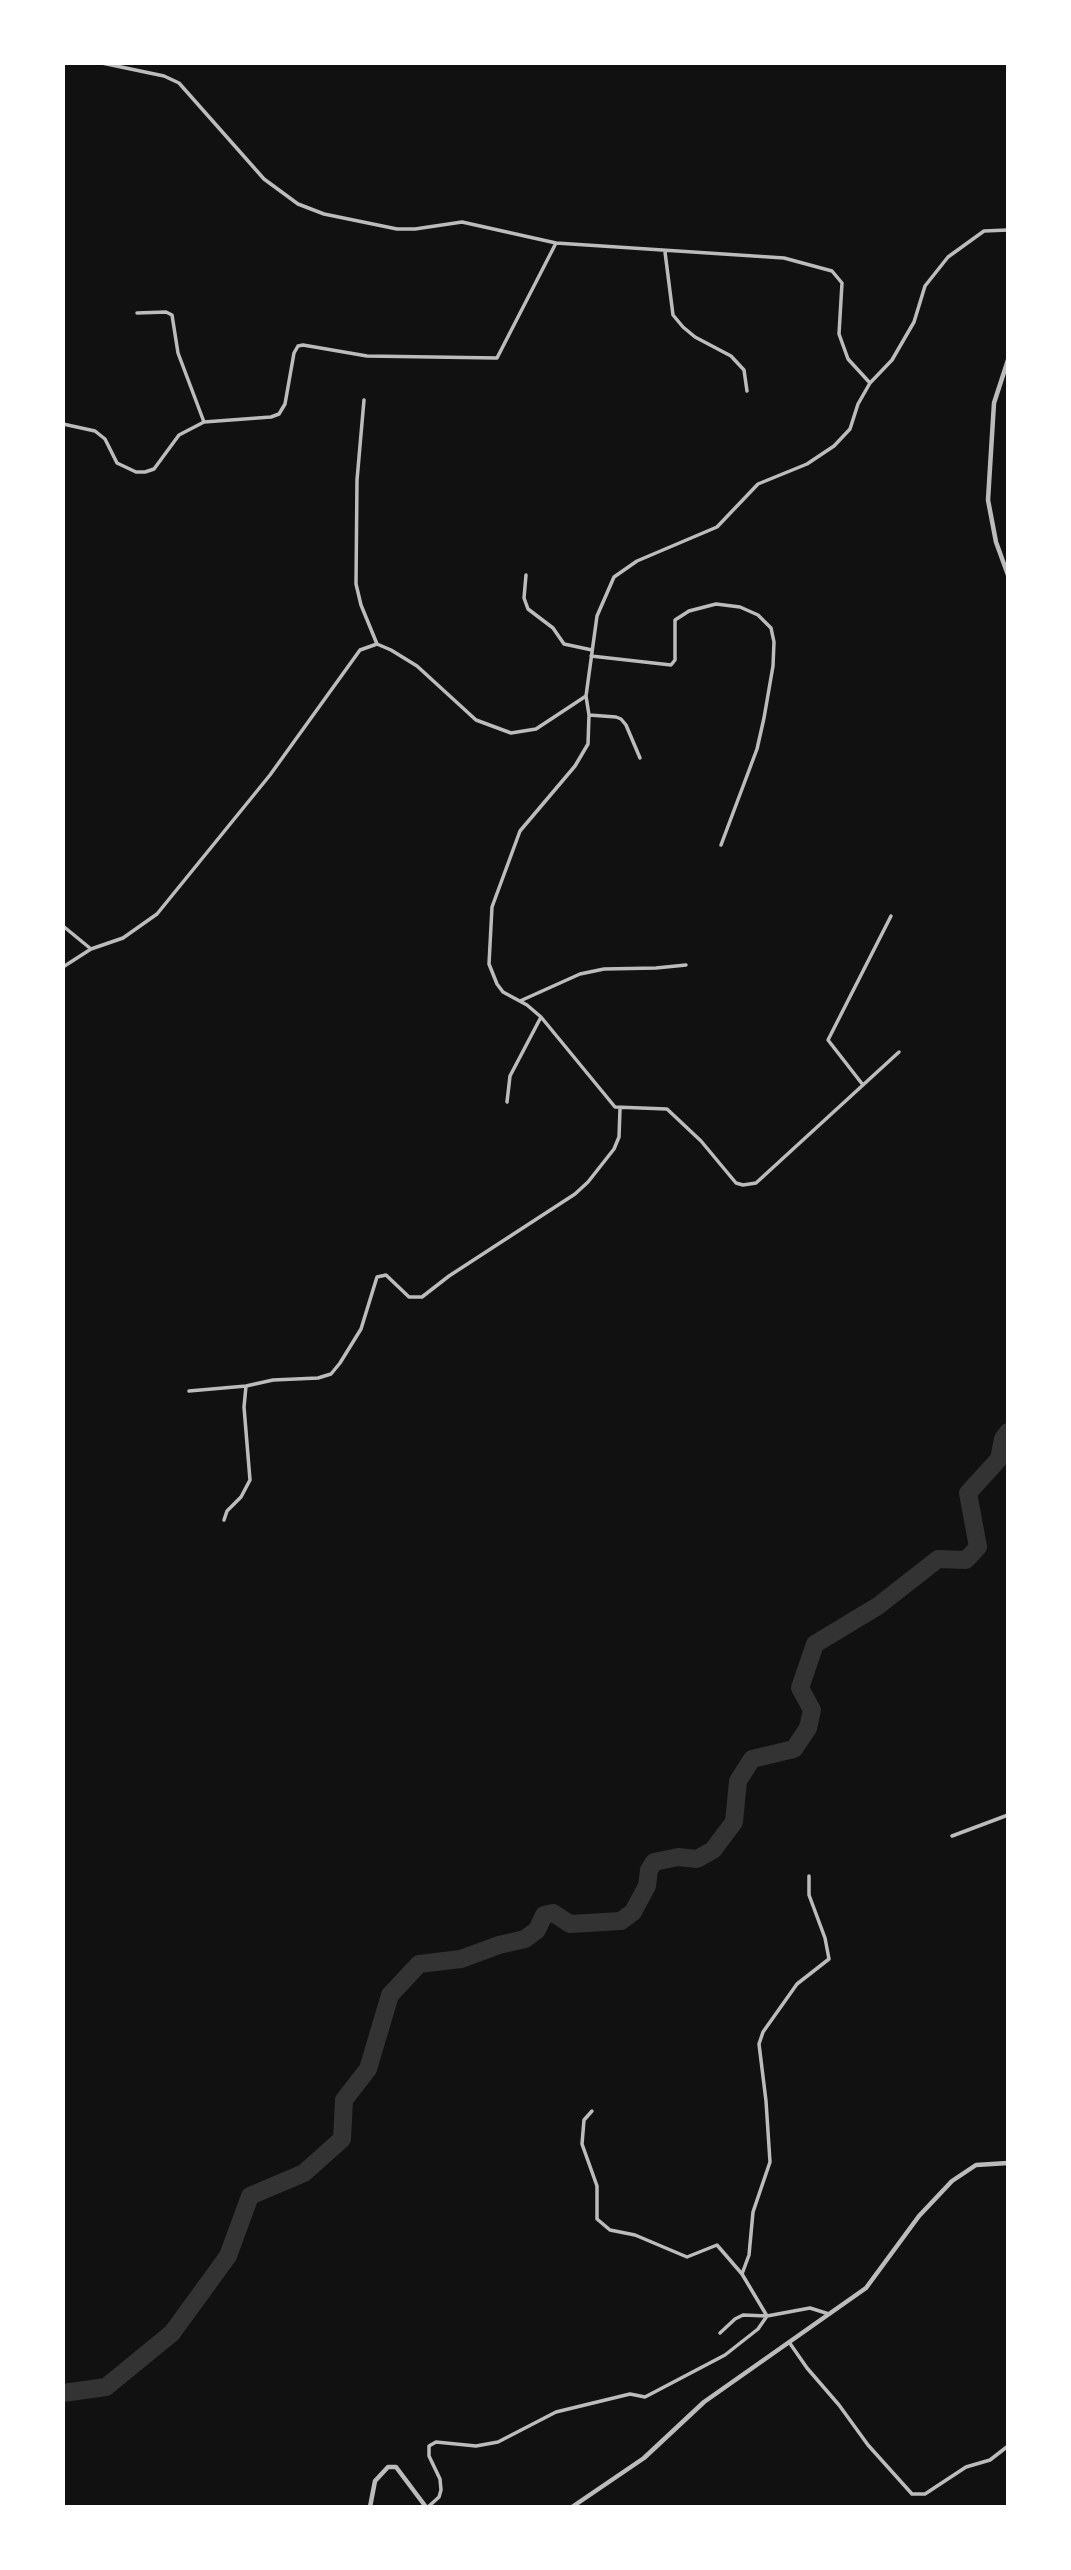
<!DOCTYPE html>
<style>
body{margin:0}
#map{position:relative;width:1071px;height:2570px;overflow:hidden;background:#111;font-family:"Titillium Web",sans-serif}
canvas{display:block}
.frame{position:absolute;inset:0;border:65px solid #fff;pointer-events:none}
</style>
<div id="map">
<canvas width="1071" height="2570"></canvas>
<div class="frame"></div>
</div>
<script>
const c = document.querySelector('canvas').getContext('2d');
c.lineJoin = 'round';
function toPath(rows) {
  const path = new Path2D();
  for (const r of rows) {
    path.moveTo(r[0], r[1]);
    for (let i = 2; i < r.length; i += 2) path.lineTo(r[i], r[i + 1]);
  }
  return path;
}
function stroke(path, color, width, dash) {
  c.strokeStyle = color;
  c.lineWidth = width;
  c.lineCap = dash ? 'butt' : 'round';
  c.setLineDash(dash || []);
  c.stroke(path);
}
stroke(toPath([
 [63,2393,106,2387,172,2333,228,2256,250,2196,304,2173,342,2139,344,2100,368,2069,390,1995,419,1964,461,1959,499,1945,525,1939,537,1930,544,1915,553,1913,570,1924,621,1921,633,1912,647,1886,649,1870,654,1862,678,1857,697,1859,713,1850,734,1822,738,1781,752,1759,794,1749,808,1728,812,1710,800,1688,815,1644,878,1606,938,1559,966,1560,978,1547,968,1493,999,1459,1003,1439,1008,1432]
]), '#333', 18);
stroke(toPath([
 [102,63,164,76,179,83,264,179,298,204,324,214,397,229,415,229,462,222,556,243,784,258,832,271,842,283,839,334,848,359,870,383],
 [665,252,673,315,683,327,695,337,731,356,744,370,747,391],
 [137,313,166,312,172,315,178,353,204,422],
 [364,400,357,480,356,584,361,605,377,644],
 [63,424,95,431,105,439,117,463,136,472,145,472,154,469,179,435,204,422,271,417,279,414,285,404,294,353,298,346,303,345,367,356,497,358,556,243],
 [526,575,524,598,528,609,553,628,564,644,592,650],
 [591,656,671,665,675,660,675,620,689,611,716,604,740,607,758,615,771,628,774,642,773,666,764,718,757,749,721,845],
 [586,696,589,715,588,744,575,766,520,831,492,907,489,964,497,984,503,992,527,1005,541,1017,615,1107,667,1109,701,1141,736,1183,743,1185,756,1183,899,1052],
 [589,715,616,717,621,719,626,725,640,758],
 [63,926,91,949,123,938,157,914,270,775,360,650,377,644,391,650,417,666,476,720,511,733,536,729,586,696,597,616,614,577,637,561,717,527,758,484,807,464,834,446,850,429,858,404,870,383,892,360,914,322,925,286,948,257,984,231,1008,230],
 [63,967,91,949],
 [520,1001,580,974,604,969,656,968,686,965],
 [863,1085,828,1040,891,916],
 [507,1102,510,1076,541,1017],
 [189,1391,246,1386,273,1380,318,1378,331,1374,340,1363,361,1329,377,1277,386,1275,409,1297,422,1297,449,1276,575,1194,588,1182,614,1149,619,1137,620,1109],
 [224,1520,227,1511,241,1497,250,1480,244,1407,246,1386],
 [952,1836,1008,1815],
 [592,2111,584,2120,582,2144,597,2186,597,2219,610,2230,635,2235,687,2257,717,2245,742,2274,767,2316,743,2315,735,2319,720,2333],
 [742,2274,749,2255,753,2212,770,2162,766,2101,759,2044,763,2032,797,1984,829,1959,825,1938,809,1895,809,1876],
 [789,2342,807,2368,839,2405,868,2445,912,2494,925,2494,966,2467,990,2460,1008,2446],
 [428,2507,439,2497,441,2490,440,2479,429,2456,429,2446,436,2442,476,2446,498,2442,556,2412,630,2394,645,2397,725,2355,758,2329,767,2316,810,2308,829,2314]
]), '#bcbcbc', 3.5);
stroke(toPath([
 [1008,360,994,403,988,500,996,542,1008,575],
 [370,2507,375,2481,388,2467,396,2467,426,2507],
 [572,2507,644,2458,704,2402,866,2288,919,2216,952,2181,976,2165,1008,2163]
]), '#bcbcbc', 4.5);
</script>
